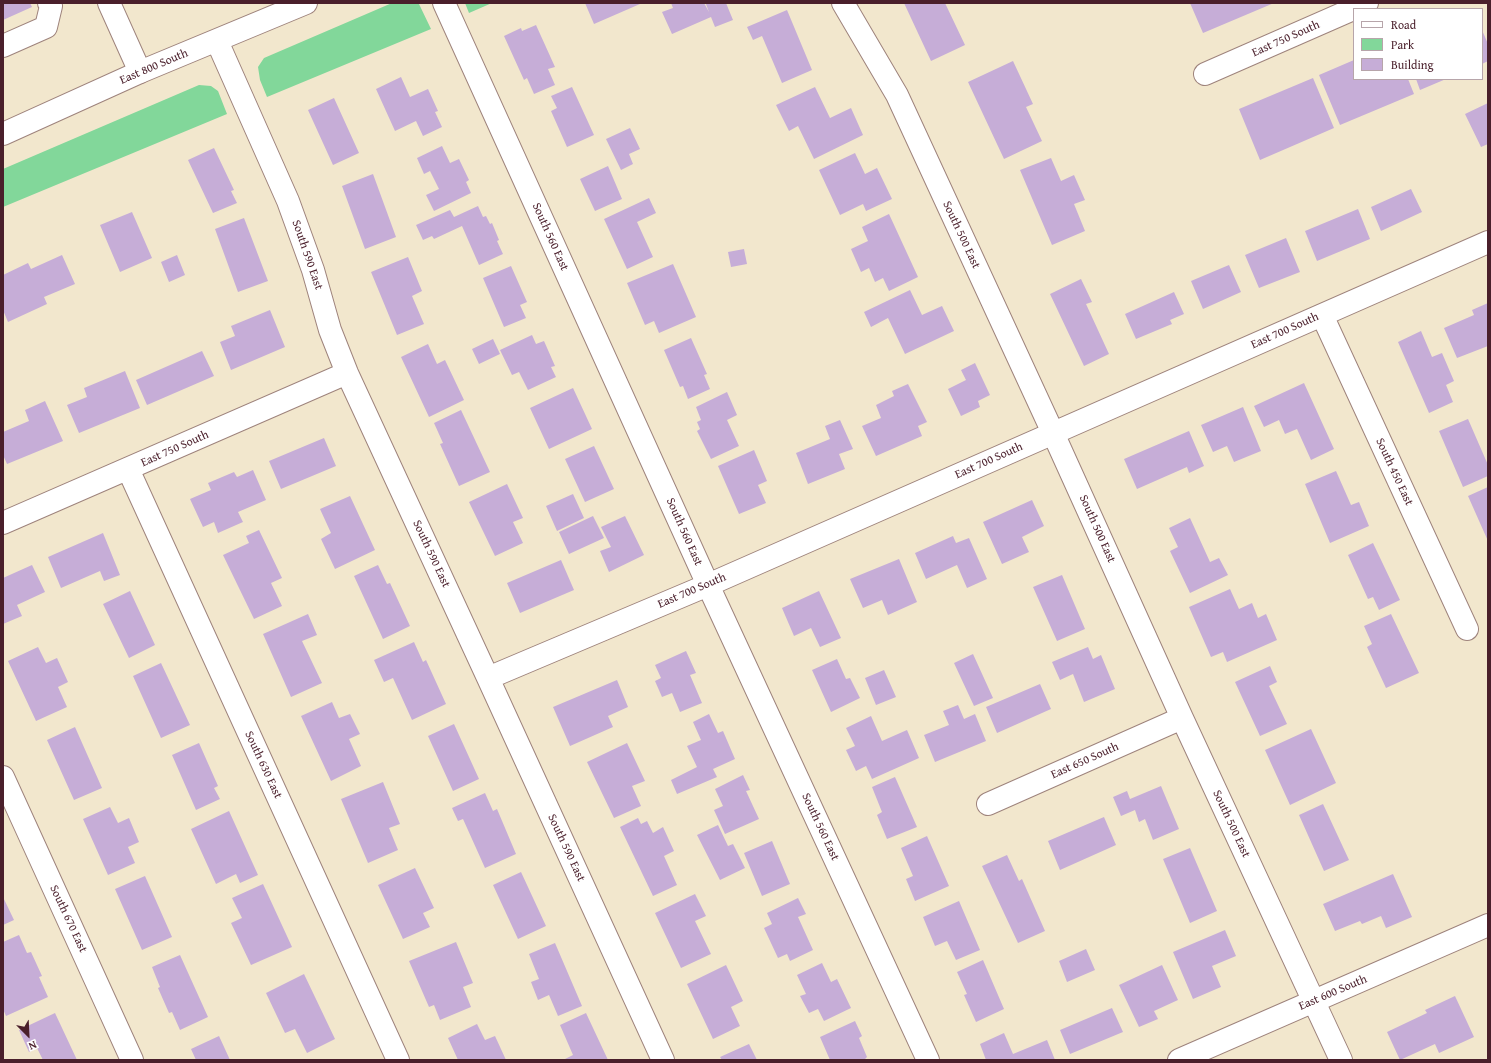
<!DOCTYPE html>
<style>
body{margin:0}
#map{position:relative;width:1491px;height:1063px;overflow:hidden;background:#f2e7cd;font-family:"Gentium Book Plus",serif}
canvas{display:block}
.frame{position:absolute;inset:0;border:4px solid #4a1f2b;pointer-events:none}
.legend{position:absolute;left:1353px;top:8px;width:130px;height:72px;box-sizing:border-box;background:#fff;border:1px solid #b7a5aa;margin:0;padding:5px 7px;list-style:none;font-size:12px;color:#4a1f2b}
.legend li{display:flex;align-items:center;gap:8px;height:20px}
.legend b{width:20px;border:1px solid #b7a5aa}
.north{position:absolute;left:8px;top:1015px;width:40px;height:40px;-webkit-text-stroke:3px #fff;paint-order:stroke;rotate:156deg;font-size:11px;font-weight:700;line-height:16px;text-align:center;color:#4a1f2b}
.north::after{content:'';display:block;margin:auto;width:14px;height:18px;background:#4a1f2b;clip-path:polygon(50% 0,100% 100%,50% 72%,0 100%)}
</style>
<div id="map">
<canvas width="1491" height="1063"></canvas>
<div class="frame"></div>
<ul class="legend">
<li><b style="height:5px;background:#fff"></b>Road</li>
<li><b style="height:11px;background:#82d79a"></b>Park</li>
<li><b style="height:11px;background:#c6add7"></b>Building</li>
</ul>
<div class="north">N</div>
</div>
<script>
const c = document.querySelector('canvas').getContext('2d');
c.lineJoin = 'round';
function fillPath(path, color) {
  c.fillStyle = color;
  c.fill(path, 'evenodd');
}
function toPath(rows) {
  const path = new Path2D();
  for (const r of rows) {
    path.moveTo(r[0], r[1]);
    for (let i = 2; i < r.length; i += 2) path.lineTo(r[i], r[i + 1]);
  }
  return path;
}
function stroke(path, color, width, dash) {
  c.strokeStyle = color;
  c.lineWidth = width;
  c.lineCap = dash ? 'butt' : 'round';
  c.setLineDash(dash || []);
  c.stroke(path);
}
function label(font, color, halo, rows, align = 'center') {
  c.font = font + ' "Gentium Book Plus",serif';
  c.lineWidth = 3.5;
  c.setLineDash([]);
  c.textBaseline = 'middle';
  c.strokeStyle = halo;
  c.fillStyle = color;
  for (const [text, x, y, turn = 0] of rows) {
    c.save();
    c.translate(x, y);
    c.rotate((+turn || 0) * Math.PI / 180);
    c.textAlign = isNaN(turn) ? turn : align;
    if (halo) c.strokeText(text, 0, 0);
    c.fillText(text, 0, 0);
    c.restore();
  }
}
fillPath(toPath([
 [392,3,419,4,431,29,267,97,260,80,258,67,264,58],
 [465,3,492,3,469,13],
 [199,85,211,86,218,91,227,114,3,207,3,169]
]), '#82d79a');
fillPath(toPath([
 [3,3,30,3,32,7,3,20],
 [585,3,640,3,640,4,594,24],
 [671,3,704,3,709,12,706,4,726,3,733,20,715,27,711,17,672,34,662,12,673,8],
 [904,3,945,3,965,45,931,61],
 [1190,3,1274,3,1203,33],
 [787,10,812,70,782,83,762,36,753,40,747,27],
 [536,25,555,67,548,69,555,85,534,94,527,78,524,80,504,36,521,28,522,31],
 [1482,30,1488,44,1488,61,1482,64],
 [1354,60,1354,79,1408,79,1414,94,1340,125,1319,75],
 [1013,61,1033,104,1026,107,1042,141,1004,159,968,82],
 [401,77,410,97,428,89,438,111,435,112,442,127,423,136,416,121,395,131,376,89],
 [1313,78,1334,128,1260,160,1239,109],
 [1416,79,1446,79,1420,90],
 [572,87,594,135,567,147,551,111,557,108,551,96],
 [815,87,830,118,851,108,863,135,814,159,798,126,789,131,776,105],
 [334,98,359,153,333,165,308,110],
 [1488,103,1488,144,1481,147,1465,114],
 [630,128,640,149,629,154,633,164,621,170,606,139],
 [442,146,450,163,459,159,469,180,466,182,471,193,434,211,426,195,439,189,430,171,424,174,417,158],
 [214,148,234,190,231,191,237,203,213,213,188,160],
 [855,153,865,174,877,168,892,199,866,211,863,204,840,215,819,170],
 [1051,158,1061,181,1074,175,1085,200,1074,204,1085,231,1052,245,1020,170],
 [608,166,622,199,595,211,580,179],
 [373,174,396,237,365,249,342,186],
 [1411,189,1422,212,1381,231,1371,207],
 [649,198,656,213,637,222,653,257,627,269,604,219],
 [478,206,483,217,486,216,490,224,492,223,499,240,497,241,503,254,479,265,462,226,434,239,432,236,423,240,416,225,450,210,454,217],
 [1358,209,1370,239,1317,261,1305,231],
 [132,212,152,258,120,272,100,225],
 [889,214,918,277,889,291,883,278,875,282,869,268,861,272,851,249,868,241,862,227],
 [244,218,268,281,238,292,215,229],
 [1286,238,1300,272,1259,288,1245,255],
 [744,249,747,264,731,267,728,252],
 [62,255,75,284,44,297,47,304,8,322,3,310,3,275,28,263,31,269],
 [177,255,185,275,169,282,161,262],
 [408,257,422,291,412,296,424,324,397,335,371,272],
 [673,264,696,317,659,333,654,321,645,325,627,283],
 [1229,265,1241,292,1203,309,1191,281],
 [511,266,527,302,520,305,526,318,504,327,483,278],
 [1081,279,1092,302,1086,304,1109,354,1084,366,1050,294],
 [910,290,922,315,942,306,954,331,905,354,888,318,871,327,864,312],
 [1174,292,1184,314,1170,320,1172,324,1136,339,1125,314],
 [1488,303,1488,346,1457,358,1444,328,1474,315,1472,310],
 [270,310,285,347,231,370,220,342,235,336,231,326],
 [1421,331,1432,357,1442,353,1454,381,1446,385,1453,402,1429,413,1398,342],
 [532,335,536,344,544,341,555,366,551,367,556,377,528,390,519,372,512,375,500,350],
 [691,338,707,374,704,375,710,389,688,399,683,386,680,387,664,350],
 [493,339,500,354,479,364,472,349],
 [428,344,437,364,445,360,464,400,429,417,401,357],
 [202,351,214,376,147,405,136,380],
 [975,363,990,395,978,401,980,407,961,416,948,389,966,380,961,370],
 [125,371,140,408,79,433,67,405,87,397,84,388],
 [1304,383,1334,449,1311,460,1297,429,1285,434,1279,420,1264,427,1254,406],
 [908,384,927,422,918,426,922,436,876,456,862,426,881,418,876,405,894,396,892,391],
 [573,388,592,429,549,449,530,408],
 [727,392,737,415,727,420,739,446,711,459,697,431,700,429,697,422,701,420,696,407],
 [45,401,63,441,7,464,3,455,3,432,29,421,25,410],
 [1243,407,1261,451,1234,462,1227,446,1213,452,1201,425],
 [461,410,490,472,459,486,440,444,443,443,434,423],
 [1468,419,1488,465,1488,476,1463,487,1439,431],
 [840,420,853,449,839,454,845,469,808,484,796,453,830,439,825,426],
 [1189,431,1204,466,1189,473,1187,467,1137,489,1124,459],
 [324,438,336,466,281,489,269,461],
 [594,446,614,489,585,502,565,459],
 [754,450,767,481,758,485,766,503,739,514,718,466],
 [253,470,266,500,238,512,243,522,218,533,214,522,203,527,190,499,211,490,208,483,234,472,237,477],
 [1336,471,1351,505,1359,502,1369,526,1330,543,1305,484],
 [507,484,523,518,513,522,523,543,495,556,469,502],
 [1488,487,1488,541,1468,496],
 [573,494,584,518,557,531,546,506],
 [350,496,375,550,335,569,321,539,331,533,320,509],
 [1032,500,1044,526,1022,537,1029,552,1002,564,983,522],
 [593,516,604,538,569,554,559,532],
 [625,516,644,555,609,572,600,551,611,547,601,527],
 [1190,518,1210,562,1219,558,1228,575,1190,593,1170,551,1178,547,1169,528],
 [259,530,282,578,271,583,282,606,254,619,223,555,249,543,246,536],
 [103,533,120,575,104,581,100,571,61,588,48,557],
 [953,536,956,543,969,538,987,579,967,588,957,565,926,579,915,553],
 [1373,543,1400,600,1379,610,1373,597,1368,599,1348,555],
 [899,559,917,602,888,615,882,600,863,608,850,579],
 [561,560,574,590,520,613,507,583],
 [32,565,45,592,17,605,22,616,3,624,3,578],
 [378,565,387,584,390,583,410,626,383,639,354,576],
 [1062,575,1085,629,1057,641,1033,587],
 [1230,589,1239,609,1252,603,1258,618,1266,614,1277,640,1227,662,1223,652,1211,657,1189,607],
 [130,591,155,645,129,658,103,604],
 [819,591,841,638,820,647,811,628,794,636,782,608],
 [308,614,317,635,302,641,322,683,291,697,263,634],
 [1391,614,1419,673,1386,688,1367,647,1372,644,1364,626],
 [414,642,423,662,426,660,446,704,412,720,393,678,384,682,374,660],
 [38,647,46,663,57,658,68,682,58,687,67,707,36,721,8,661],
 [1088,647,1093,659,1101,655,1115,689,1084,702,1073,674,1060,680,1052,662],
 [686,651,696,673,690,675,702,703,680,712,672,693,662,697,655,681,661,678,655,665],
 [973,654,993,698,974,706,954,663],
 [837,659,846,679,850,678,860,698,831,712,812,670],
 [161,663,190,725,161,738,133,676],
 [1270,666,1277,682,1269,686,1287,724,1260,736,1235,682],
 [884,670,896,697,876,705,865,678],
 [617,680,628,707,608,716,613,727,570,746,553,707],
 [1040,684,1051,709,997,733,986,707],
 [332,702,339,718,350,714,360,734,349,739,361,766,331,781,301,716],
 [958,705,964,719,975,714,986,741,935,762,924,735,949,725,943,711],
 [709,714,718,733,723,731,735,759,713,769,717,777,677,794,671,780,697,767,687,746,701,740,693,722],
 [871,716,882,741,907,730,919,758,872,779,866,766,856,771,846,750,855,746,846,728],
 [454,724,479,779,453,791,428,736],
 [75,727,102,788,74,800,47,740],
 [1311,729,1336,783,1290,805,1265,750],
 [199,743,218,786,214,788,220,799,196,810,172,755],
 [627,743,645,781,632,786,641,806,614,818,587,762],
 [743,775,750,790,746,791,759,819,725,834,714,810,723,806,715,789],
 [895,777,917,827,887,839,877,815,882,812,872,787],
 [383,782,400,824,389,828,398,850,368,863,341,799],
 [1161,786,1179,829,1153,840,1145,819,1139,822,1135,810,1121,816,1113,797,1127,791,1130,799],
 [485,793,493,811,497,809,516,854,485,868,463,819,458,821,452,808],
 [1323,804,1349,860,1324,871,1299,815],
 [110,807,118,823,129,818,139,842,128,847,135,863,108,875,83,819],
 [229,811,258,875,240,883,236,874,216,884,191,829],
 [1104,817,1116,845,1060,870,1048,841],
 [638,818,641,824,647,821,653,833,663,827,674,851,664,856,677,885,653,896,620,827],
 [718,825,728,846,733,844,745,868,720,880,697,835],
 [927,836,949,886,915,901,906,879,913,876,901,848],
 [772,841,790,884,762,896,744,853],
 [1190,848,1217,911,1190,923,1163,859],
 [1007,855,1019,881,1022,879,1045,931,1018,943,982,866],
 [415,868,434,908,423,913,430,927,403,939,378,885],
 [521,872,546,926,518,939,493,885],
 [1393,874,1412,917,1386,928,1381,916,1362,924,1360,921,1335,931,1323,904],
 [145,876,172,937,142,950,115,889],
 [263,884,292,947,251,965,231,923,242,918,232,898],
 [695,894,706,916,695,921,711,954,681,968,655,913],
 [3,897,14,920,3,925],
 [798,898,806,914,798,917,813,950,790,961,787,954,778,958,764,928,772,924,767,913],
 [959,901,980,950,956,960,947,941,935,946,923,917],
 [1225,930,1236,956,1212,966,1221,987,1193,999,1173,952],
 [19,935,27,953,31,952,42,976,39,977,48,997,6,1016,3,1009,3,942],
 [456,942,473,983,463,987,471,1007,440,1020,434,1005,429,1007,409,961],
 [555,943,582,1006,558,1016,549,995,538,1000,531,982,539,979,529,954],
 [1086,949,1095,970,1067,982,1059,961],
 [180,955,208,1017,180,1030,172,1012,169,1013,158,988,160,987,152,967],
 [983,960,1004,1009,976,1022,964,995,967,994,957,972],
 [822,963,831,982,837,979,851,1008,824,1021,818,1009,809,1013,800,996,806,994,797,975],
 [726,965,743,1001,731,1007,740,1026,713,1039,687,984],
 [1162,965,1178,1000,1154,1011,1158,1019,1139,1027,1119,985],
 [304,974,335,1039,307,1053,295,1029,285,1033,266,993],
 [1455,996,1474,1037,1439,1053,1435,1044,1400,1060,1387,1032,1427,1013,1425,1010],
 [1112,1008,1123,1032,1070,1054,1060,1030],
 [55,1013,77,1060,43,1060,37,1048,29,1052,19,1030],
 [586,1013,608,1060,565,1060,565,1059,573,1055,560,1025],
 [855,1021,862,1036,859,1038,867,1057,864,1060,830,1060,820,1037],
 [477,1024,485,1040,495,1036,506,1060,458,1060,448,1038],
 [1004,1033,1013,1054,1047,1040,1055,1060,986,1060,980,1044],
 [219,1036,230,1060,196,1060,191,1049],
 [749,1044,757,1060,722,1060,720,1057]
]), '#c6add7');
const minor = toPath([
 [109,3,140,72],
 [444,3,708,585,928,1060],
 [843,3,897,95,1053,433,1182,718,1341,1060],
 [217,41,288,201,313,270,330,330,347,373,488,678,663,1060],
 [3,46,46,27,51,6,49,3],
 [1205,74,1367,3],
 [1322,315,1467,629],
 [128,469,398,1060],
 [3,523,347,373],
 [488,678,708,585,1488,242],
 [3,777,132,1060],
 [988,804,1182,718],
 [1179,1060,1488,925]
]);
const major = toPath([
 [3,134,140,72,306,3]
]);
stroke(minor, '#9e837c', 24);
stroke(major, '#9e837c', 24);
stroke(minor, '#fff', 22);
stroke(major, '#fff', 22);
label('12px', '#4a1f2b', '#fff', [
 ["East 750 South",1286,39,-24],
 ["East 800 South",154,67,-23],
 ["South 500 East",961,235,65],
 ["South 560 East",550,237,66],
 ["South 590 East",307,255,71],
 ["East 700 South",1285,331,-24],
 ["East 750 South",175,449,-24],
 ["East 700 South",989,461,-24],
 ["South 450 East",1394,472,65],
 ["South 500 East",1097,529,66],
 ["South 560 East",684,532,66],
 ["South 590 East",431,554,65],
 ["East 700 South",692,591,-23],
 ["East 650 South",1085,761,-24],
 ["South 630 East",263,765,65],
 ["South 500 East",1231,824,65],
 ["South 560 East",820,827,65],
 ["South 590 East",566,848,65],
 ["South 670 East",68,919,65],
 ["East 600 South",1333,993,-23]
]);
</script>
